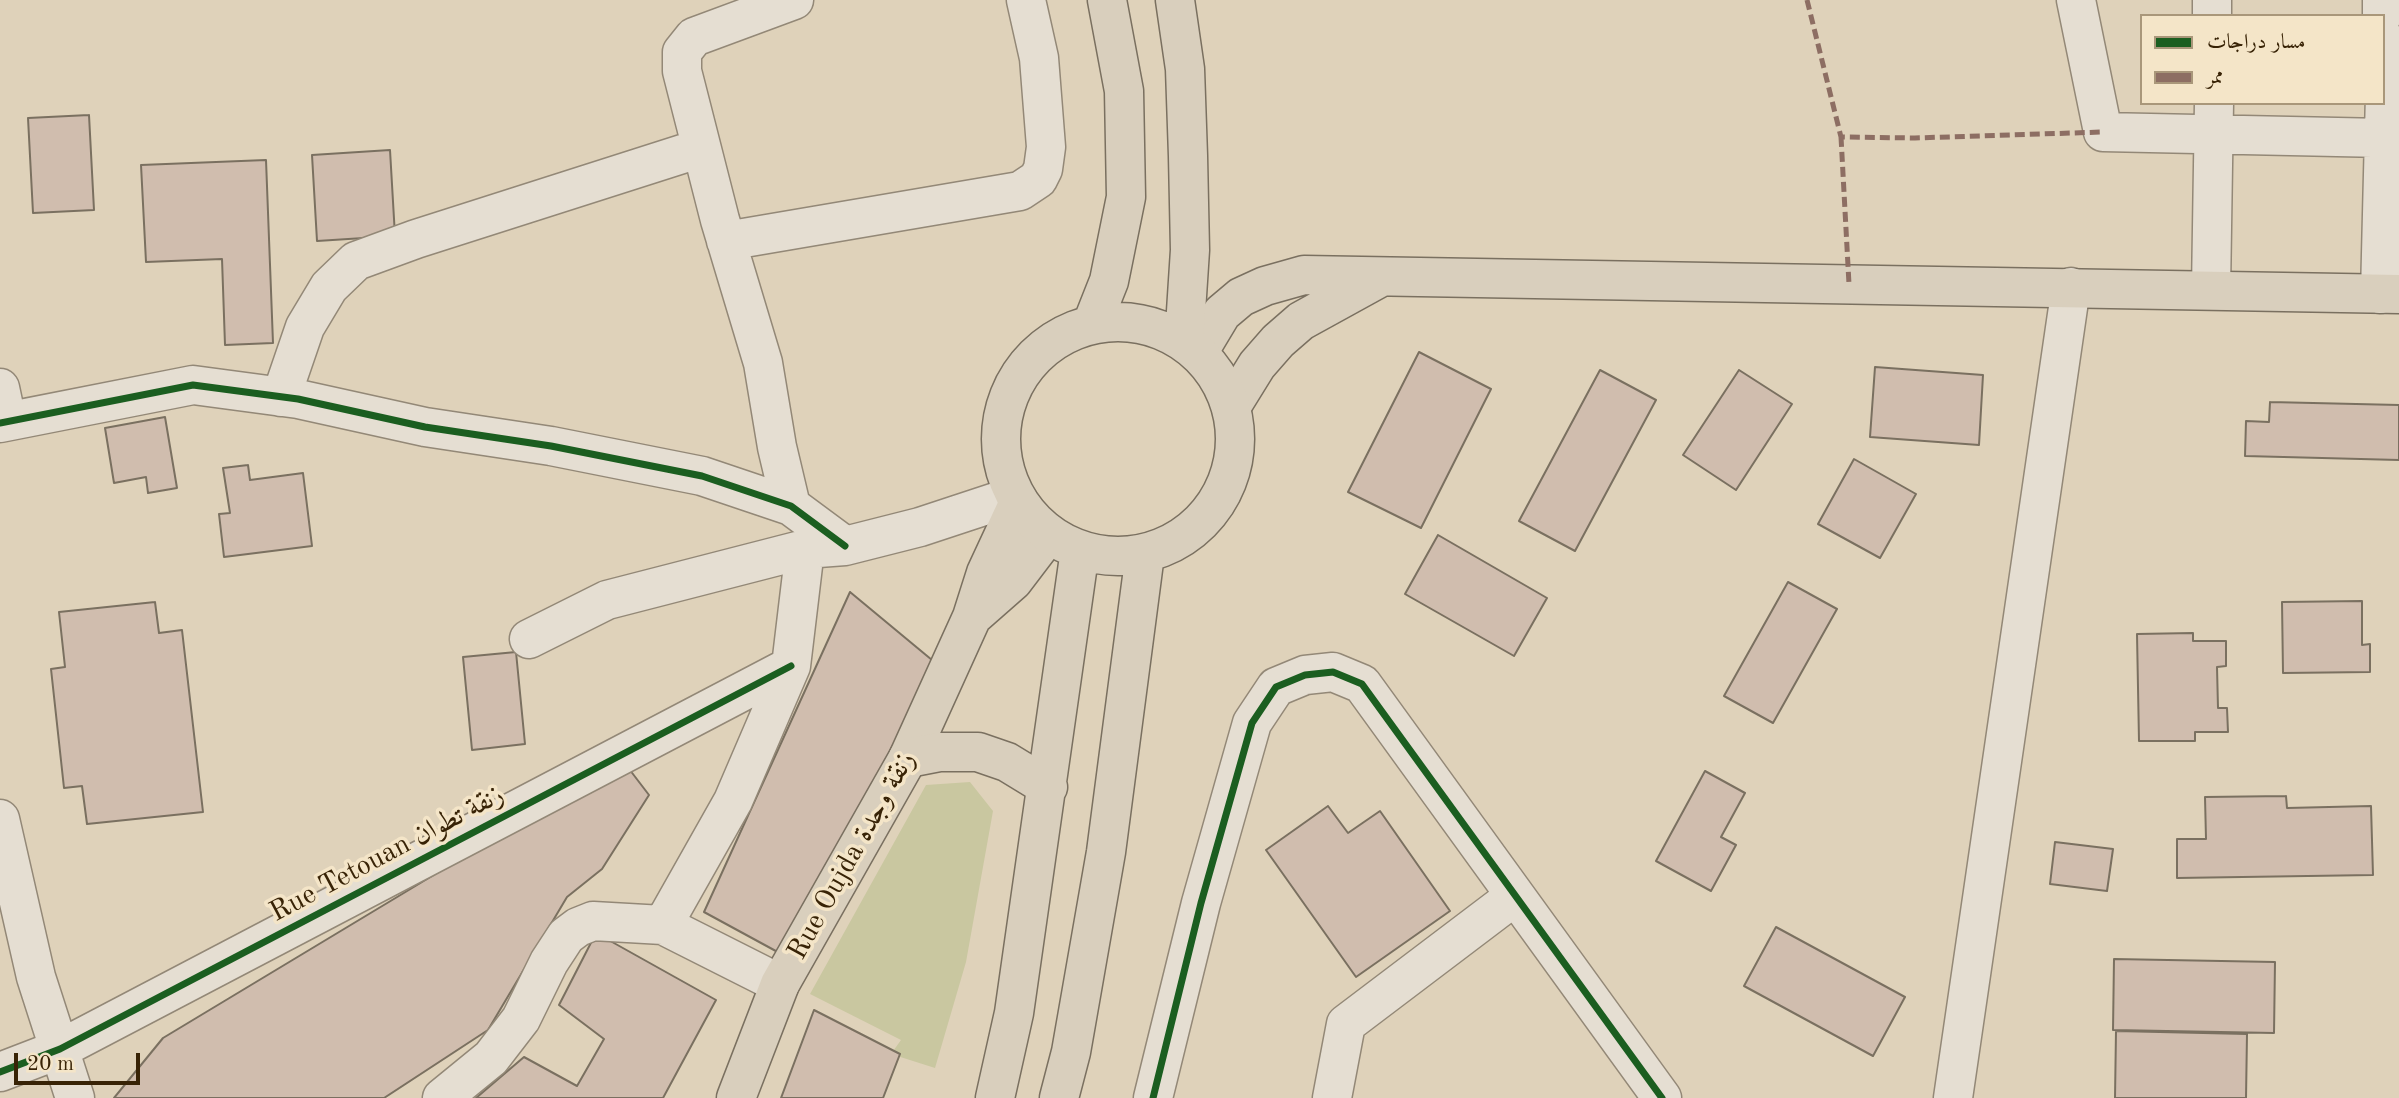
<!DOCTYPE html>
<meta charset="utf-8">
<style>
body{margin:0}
#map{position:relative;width:2399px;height:1098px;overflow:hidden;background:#dfd2ba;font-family:"Old Standard TT",Amiri,serif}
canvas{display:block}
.legend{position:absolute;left:2140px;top:14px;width:245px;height:91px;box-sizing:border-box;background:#f4e5c8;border:2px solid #a9977a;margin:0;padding:9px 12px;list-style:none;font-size:21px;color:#382306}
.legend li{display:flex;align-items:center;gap:14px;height:35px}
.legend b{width:35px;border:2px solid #a9977a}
.scale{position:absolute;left:14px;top:1053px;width:126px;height:32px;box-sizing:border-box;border:4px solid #382306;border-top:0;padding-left:9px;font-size:21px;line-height:24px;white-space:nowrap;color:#382306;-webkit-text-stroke:5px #f4e5c8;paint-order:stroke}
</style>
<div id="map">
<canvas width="2399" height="1098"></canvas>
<ul class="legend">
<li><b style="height:9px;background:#1b5e20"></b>مسار دراجات</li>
<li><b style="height:9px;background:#8d6e63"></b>ممر</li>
</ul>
<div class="scale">20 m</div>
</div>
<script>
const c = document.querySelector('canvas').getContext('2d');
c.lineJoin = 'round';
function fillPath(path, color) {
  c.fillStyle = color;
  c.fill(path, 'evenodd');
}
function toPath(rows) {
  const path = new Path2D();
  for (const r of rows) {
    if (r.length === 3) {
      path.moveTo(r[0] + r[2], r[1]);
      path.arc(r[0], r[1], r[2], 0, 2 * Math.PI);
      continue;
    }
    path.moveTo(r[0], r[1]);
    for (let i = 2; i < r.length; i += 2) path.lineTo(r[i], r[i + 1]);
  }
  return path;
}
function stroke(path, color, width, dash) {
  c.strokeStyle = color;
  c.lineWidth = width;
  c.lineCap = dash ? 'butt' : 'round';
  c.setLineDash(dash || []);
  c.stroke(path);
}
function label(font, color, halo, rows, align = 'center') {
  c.font = font + ' "Old Standard TT",Amiri,serif';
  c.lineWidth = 7;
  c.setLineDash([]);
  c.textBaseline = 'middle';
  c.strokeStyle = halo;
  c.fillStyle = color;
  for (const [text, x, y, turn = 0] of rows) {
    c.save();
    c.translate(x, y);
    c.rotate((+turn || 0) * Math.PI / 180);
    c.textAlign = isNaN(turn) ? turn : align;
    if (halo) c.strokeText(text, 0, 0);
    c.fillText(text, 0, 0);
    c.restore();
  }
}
fillPath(toPath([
 [970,782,993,811,966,962,935,1068,891,1054,901,1040,810,994,926,785]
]), '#c9c7a0');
const building = toPath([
 [89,115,94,210,33,213,28,118,89,115],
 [390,150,395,236,317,241,312,155,390,150],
 [266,160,273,343,225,345,222,259,146,262,141,165,266,160],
 [1419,352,1491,389,1421,528,1348,492,1419,352],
 [1875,367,1983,375,1979,445,1870,437,1875,367],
 [1600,370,1656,400,1575,551,1519,521,1600,370],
 [1739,370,1792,404,1736,490,1683,455,1739,370],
 [2270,402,2399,405,2399,460,2245,456,2246,421,2269,422,2270,402],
 [165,417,177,488,148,493,146,477,114,483,105,428,165,417],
 [1854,459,1916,494,1880,558,1818,524,1854,459],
 [248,465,250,480,303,473,312,546,224,557,219,514,230,513,223,468,248,465],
 [1438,535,1547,598,1514,656,1405,594,1438,535],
 [1788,582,1837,609,1773,723,1724,696,1788,582],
 [850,592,938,665,785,956,704,912,850,592],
 [2362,601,2362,645,2370,644,2370,672,2283,673,2282,602,2362,601],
 [155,602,159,633,182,630,203,812,87,824,82,786,64,788,51,669,65,667,59,612,155,602],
 [2193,633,2193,641,2226,641,2226,666,2217,667,2218,708,2227,708,2228,732,2195,732,2195,741,2139,741,2137,634,2193,633],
 [516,652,525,744,472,750,463,657,516,652],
 [623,761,649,795,602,869,567,897,488,1030,384,1098,114,1098,163,1038,623,761],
 [1705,771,1745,793,1721,837,1736,845,1711,891,1656,861,1705,771],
 [2286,796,2287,808,2371,806,2373,875,2177,878,2177,839,2206,839,2205,797,2286,796],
 [1328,806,1348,833,1380,811,1450,911,1356,977,1266,850,1328,806],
 [2055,842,2113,849,2107,891,2050,884,2055,842],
 [1776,927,1905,997,1873,1056,1744,986,1776,927],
 [596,933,716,1000,663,1098,476,1098,524,1057,577,1086,604,1039,559,1005,596,933],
 [2114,959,2275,962,2274,1033,2113,1030,2114,959],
 [814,1010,900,1054,883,1098,781,1098,814,1010],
 [2116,1031,2247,1034,2246,1098,2115,1098,2116,1031]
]);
fillPath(building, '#d0bdae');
stroke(building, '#7a7060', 2);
const minor = toPath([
 [2076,0,2103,132,2384,138],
 [2212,0,2212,16],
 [2382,0,2382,16],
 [726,241,1020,191,1038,179,1043,169,1046,147,1039,58,1026,0],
 [2211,290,2214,103],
 [2380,294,2385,94,2383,37],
 [0,388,7,421],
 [281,397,305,327,329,287,356,261,416,239,701,148],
 [0,423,193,385,298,399,425,427,551,446,702,476,791,506,845,546],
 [791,506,777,447,763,363,720,220,682,71,682,52,694,37,794,0],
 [529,639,607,600,805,549,845,546,920,527,1014,496],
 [0,819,36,977,75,1098],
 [663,925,733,801,791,666,805,549],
 [0,1072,60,1049,791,666],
 [442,1098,491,1058,521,1019,549,962,566,936,578,927,593,921,663,925,780,984],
 [1153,1098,1201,903,1252,723,1276,687,1305,675,1333,672,1362,684,1662,1098],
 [1332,1098,1346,1024,1515,896],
 [1953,1098,2071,287]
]);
const major = toPath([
 [1198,353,1222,313,1241,297,1265,286,1304,275,2399,294],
 [1231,407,1257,365,1278,341,1301,321,1381,277],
 [972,617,1013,581,1048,535],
 [736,1098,780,984,908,758,972,617,986,573,1019,502]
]);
const highway = toPath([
 [1175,0,1185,69,1188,156,1190,250,1184,342],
 [1118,439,117],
 [1092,324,1109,281,1126,197,1124,91,1107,0],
 [908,758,939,752,978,752,1007,762,1048,787],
 [995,1098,1014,1013,1080,550],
 [1059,1098,1071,1052,1106,852,1145,554]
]);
stroke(minor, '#938877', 41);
stroke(major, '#7a7060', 41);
stroke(highway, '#7a7060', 41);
stroke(minor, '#e5ded2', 38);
stroke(major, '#d9cfbd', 38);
stroke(highway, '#d9cfbd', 38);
stroke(toPath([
 [1807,0,1841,137,1915,138,2103,132],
 [1841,137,1849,284]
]), '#8d6e63', 5, [10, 5]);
stroke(toPath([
 [0,423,193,385,298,399,425,427,551,446,702,476,791,506,845,546],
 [0,1072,60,1049,791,666],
 [1153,1098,1201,903,1252,723,1276,687,1305,675,1333,672,1362,684,1662,1098]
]), '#1b5e20', 7);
label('28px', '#382306', '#f4e5c8', [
 ["Rue Tetouan زنقة تطوان",387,854,-28],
 ["Rue Oujda زنقة وجدة",852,856,-61]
]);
</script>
